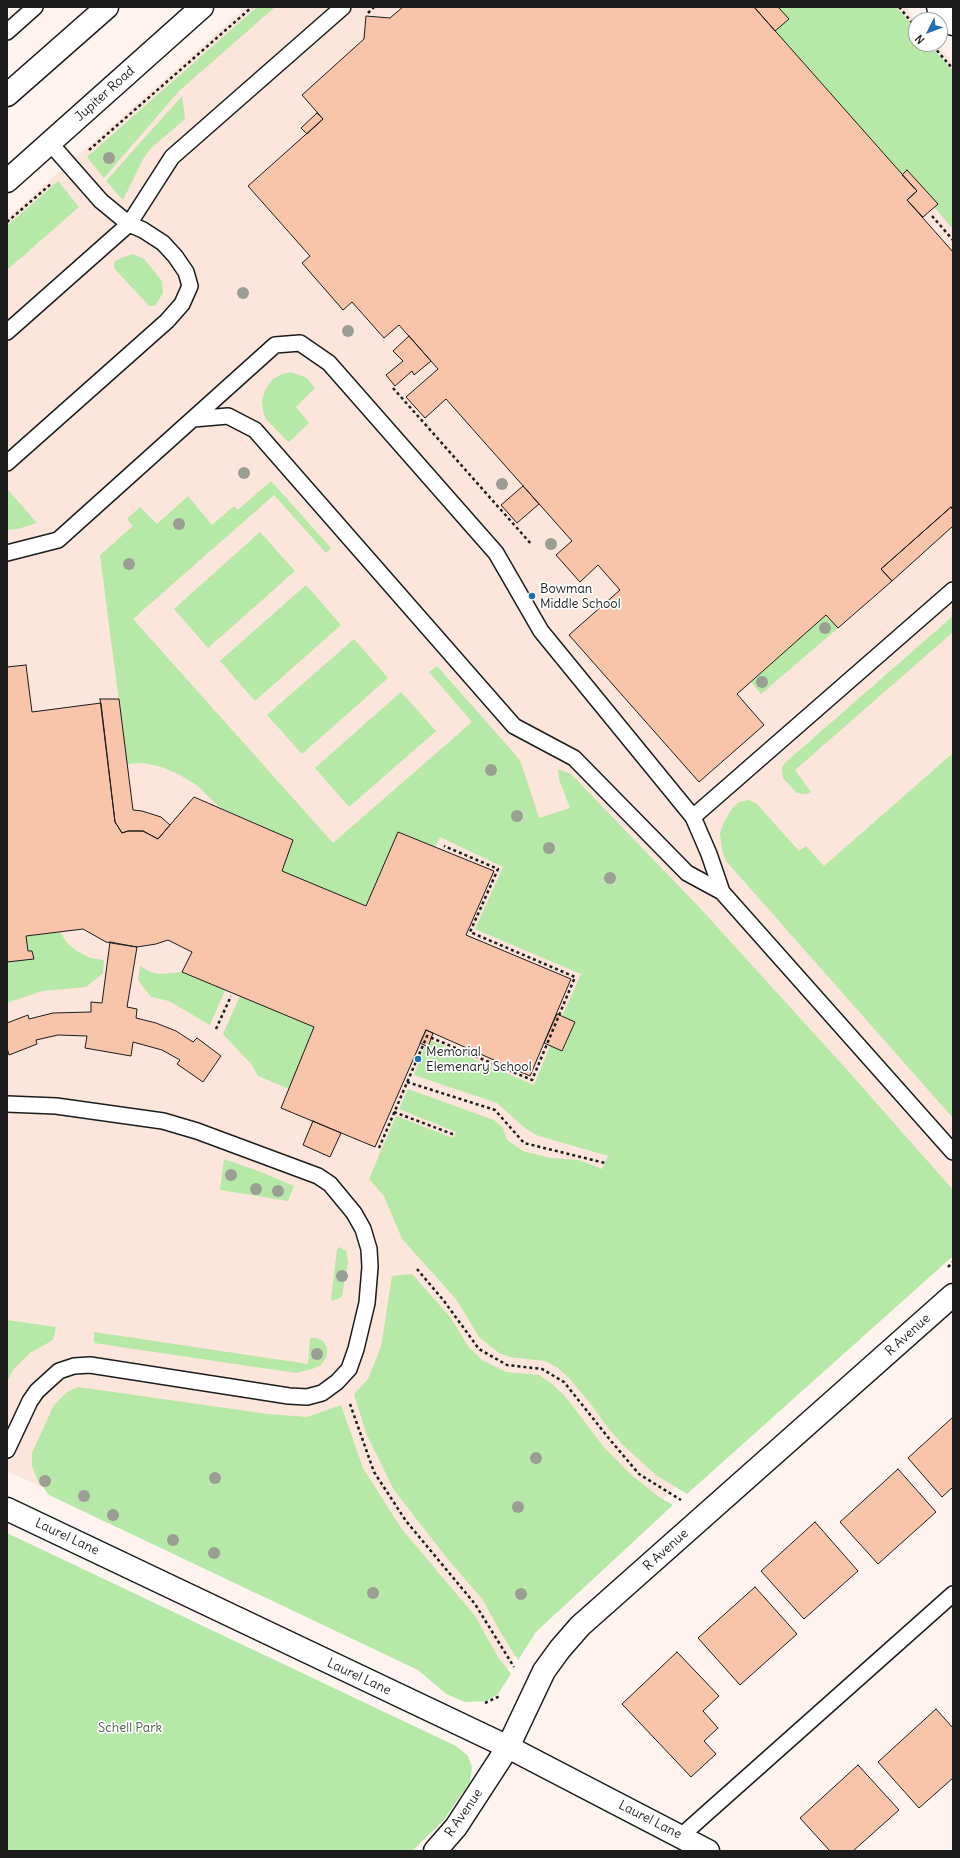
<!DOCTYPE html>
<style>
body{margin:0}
#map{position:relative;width:960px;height:1858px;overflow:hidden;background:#fef3ee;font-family:Delius,sans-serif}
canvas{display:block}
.frame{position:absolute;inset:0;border:8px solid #1c1c1c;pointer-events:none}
.north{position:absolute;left:908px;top:12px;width:40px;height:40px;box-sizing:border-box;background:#fff;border:1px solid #a4a4a4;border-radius:50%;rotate:228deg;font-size:11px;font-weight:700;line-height:16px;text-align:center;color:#1c1c1c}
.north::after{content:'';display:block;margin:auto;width:14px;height:18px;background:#1f6fb2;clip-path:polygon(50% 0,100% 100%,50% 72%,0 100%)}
</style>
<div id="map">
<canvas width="960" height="1858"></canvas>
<div class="frame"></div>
<div class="north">N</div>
</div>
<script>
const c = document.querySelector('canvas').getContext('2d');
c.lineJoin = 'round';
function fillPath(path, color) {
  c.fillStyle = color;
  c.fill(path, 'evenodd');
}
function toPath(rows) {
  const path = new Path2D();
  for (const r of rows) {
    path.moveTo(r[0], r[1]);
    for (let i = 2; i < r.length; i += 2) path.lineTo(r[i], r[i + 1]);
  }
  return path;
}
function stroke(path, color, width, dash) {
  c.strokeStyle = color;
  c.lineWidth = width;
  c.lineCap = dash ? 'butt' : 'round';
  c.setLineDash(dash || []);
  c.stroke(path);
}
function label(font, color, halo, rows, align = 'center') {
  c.font = font + ' Delius,sans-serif';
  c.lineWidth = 3.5;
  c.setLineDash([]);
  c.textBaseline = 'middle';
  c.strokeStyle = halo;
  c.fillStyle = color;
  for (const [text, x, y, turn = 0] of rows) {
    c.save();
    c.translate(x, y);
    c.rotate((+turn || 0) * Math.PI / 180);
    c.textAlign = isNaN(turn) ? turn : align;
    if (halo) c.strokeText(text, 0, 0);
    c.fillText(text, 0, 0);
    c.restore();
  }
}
fillPath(toPath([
 [246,7,905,7,916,20,916,44,937,44,953,62,953,1241,588,1565,537,1618,492,1697,7,1471,7,218]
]), '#fce5da');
fillPath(toPath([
 [257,7,275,7,179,91,104,178,87,157],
 [778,7,896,7,916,29,916,44,929,44,953,71,953,229,934,207,937,204,908,171,902,175,775,31,789,19],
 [182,96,185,119,151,148,143,159,123,200,106,181],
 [58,181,79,207,7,270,7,226],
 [133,254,144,259,162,281,163,293,155,306,149,306,114,268,114,262,121,258],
 [291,372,307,378,315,388,296,407,309,423,289,442,285,439,266,419,263,411,262,400,265,390,273,379,282,374],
 [271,481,331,548,326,553,274,495,133,619,333,843,472,722,429,672,437,666,520,760,539,818,570,808,559,779,558,769,571,774,699,907,849,1072,953,1190,953,1256,687,1494,656,1475,625,1447,608,1428,590,1403,569,1378,558,1368,545,1361,509,1357,499,1353,479,1337,456,1299,402,1239,384,1196,369,1179,396,1116,453,1138,456,1132,399,1109,408,1089,494,1120,503,1128,507,1140,523,1151,550,1158,579,1160,602,1169,608,1156,536,1135,525,1128,497,1103,414,1075,425,1046,427,1047,430,1040,534,1085,550,1046,563,1051,575,1022,562,1016,581,974,475,929,503,867,440,837,435,847,398,832,366,906,282,871,293,840,219,807,198,786,180,775,162,767,144,763,127,764,100,555,133,526,127,519,140,507,157,524,188,496,212,525,234,506,238,510],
 [7,490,9,491,37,523,18,529,7,530],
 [260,532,295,571,208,648,174,609],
 [306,585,341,625,255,701,220,661],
 [826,615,838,628,761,694,751,682],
 [953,616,953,632,795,770,811,792,806,794,797,793,783,778,782,767,786,762],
 [354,639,388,678,302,754,267,715],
 [401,692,436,731,349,807,315,768],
 [953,753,953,1118,726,861,722,851,720,833,723,824,732,808,739,802,749,800,756,803,799,851,806,846,824,866],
 [60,932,67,943,77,951,90,958,104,960,103,973,86,987,42,991,7,1003,7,962,33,958,32,951,28,951,26,936],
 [140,966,150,972,160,974,182,972,225,990,210,1025,169,1001,151,997,138,980],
 [240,996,314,1027,289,1089,258,1076,252,1065,223,1034],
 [224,1159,261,1172,294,1186,288,1201,220,1190],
 [339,1247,346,1251,348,1262,342,1295,340,1298,332,1301,331,1299,337,1249],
 [412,1274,450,1317,468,1346,482,1360,506,1372,539,1375,551,1383,565,1396,603,1446,629,1473,659,1497,673,1505,536,1632,518,1660,501,1633,483,1600,446,1557,394,1490,366,1433,354,1394,368,1379,381,1347,392,1276],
 [7,1320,56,1327,53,1340,30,1353,13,1370,7,1382],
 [94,1332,308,1364,310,1338,316,1338,323,1341,327,1348,327,1356,321,1365,312,1369,296,1373,94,1343],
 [78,1387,268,1414,307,1417,341,1405,363,1468,401,1528,475,1616,498,1657,511,1674,498,1694,486,1701,465,1702,446,1694,418,1670,49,1495,37,1479,32,1466,32,1453,54,1405,67,1392],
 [7,1533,456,1746,468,1756,472,1767,470,1782,443,1821,412,1851,7,1851]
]), '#b6e8a7');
const building = toPath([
 [403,7,754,7,917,191,907,200,953,252,953,510,951,507,881,569,892,581,838,628,826,615,737,694,764,725,699,782,569,635,620,590,598,565,580,582,556,555,572,541,446,399,425,418,406,397,438,369,399,325,384,338,352,302,343,310,302,263,310,256,248,186,323,119,302,95,364,39,366,16,390,18,403,7],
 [754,7,778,7,789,19,775,31,754,7],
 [317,113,323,119,307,134,301,128,317,113],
 [907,170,938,204,923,217,907,200,917,191,902,175,907,170],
 [409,336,431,361,414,375,412,371,395,386,386,375,403,361,393,351,409,336],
 [523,486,539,504,517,523,501,505,523,486],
 [951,507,953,510,953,526,892,581,881,569,951,507],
 [26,665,32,712,101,703,115,822,122,833,128,831,143,831,158,839,194,797,293,840,282,871,366,906,398,832,494,871,466,935,571,979,530,1076,426,1030,375,1147,281,1108,314,1027,182,972,192,952,168,940,156,944,137,947,117,944,106,942,83,929,26,936,28,951,32,951,34,959,7,962,7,667,26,665],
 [100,699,119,699,133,810,142,811,161,817,170,825,158,839,143,831,128,831,122,833,115,822,100,699],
 [110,942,137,947,127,1007,137,1009,136,1018,156,1023,176,1031,193,1042,197,1038,221,1056,203,1082,177,1064,180,1060,162,1050,133,1042,131,1056,85,1048,87,1036,58,1035,36,1040,37,1044,9,1055,7,1048,7,1023,28,1015,29,1019,53,1013,91,1012,91,1002,102,1003,110,942],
 [557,1014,575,1022,562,1051,544,1043,557,1014],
 [426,1030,433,1033,428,1047,420,1043,426,1030],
 [313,1121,341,1133,330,1157,303,1145,313,1121],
 [953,1417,953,1487,942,1497,908,1458,953,1417],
 [898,1469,936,1512,878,1564,840,1522,898,1469],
 [815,1522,858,1571,804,1619,761,1571,815,1522],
 [755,1587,797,1634,740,1685,698,1638,755,1587],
 [677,1652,719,1696,703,1711,718,1728,704,1741,716,1754,691,1777,622,1704,677,1652],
 [936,1709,953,1728,953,1778,919,1808,878,1762,936,1709],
 [858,1765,899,1810,853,1851,830,1851,800,1818,858,1765]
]);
fillPath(building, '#f9c5aa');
stroke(building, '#1c1c1c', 1);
const service = toPath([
 [7,32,35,7],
 [7,332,129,224,172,157,343,7],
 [193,419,228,416,255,430,514,726,574,758,687,873,722,892,953,1152],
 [7,463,167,321,182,304,190,286,186,272,175,256,163,243,143,230,129,224,101,201,50,143],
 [7,553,58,540,275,345,300,343,329,363,496,553,541,631,693,817,709,854,722,892],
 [693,817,953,590],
 [7,1104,56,1106,163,1121,197,1131,318,1176,330,1184,354,1213,363,1229,369,1249,370,1267,367,1303,356,1349,349,1369,337,1382,322,1393,307,1397,289,1396,90,1365,74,1366,59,1371,37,1391,30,1401,7,1450],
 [681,1836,953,1594]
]);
const minor = toPath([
 [435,1851,456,1827,508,1747,544,1671,560,1649,580,1626,953,1295]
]);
const tertiary = toPath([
 [7,1509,508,1747,708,1851]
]);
const secondary = toPath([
 [938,7,953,24],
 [7,95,107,7],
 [7,181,202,7]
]);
stroke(service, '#1c1c1c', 18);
stroke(minor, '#1c1c1c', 25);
stroke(tertiary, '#1c1c1c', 25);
stroke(secondary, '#1c1c1c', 25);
stroke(toPath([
 [899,7,914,25],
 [368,13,374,7],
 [933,46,953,69],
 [89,150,252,7],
 [932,216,953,240],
 [7,222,52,183],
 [393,388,532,545],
 [216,1029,231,996],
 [407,1082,495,1110,524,1143,605,1163],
 [394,1112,455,1135],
 [379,1148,427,1036,532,1080,575,977,470,932,498,869,444,846],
 [948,1267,953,1262],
 [417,1269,444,1301,479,1349,507,1365,542,1369,564,1382,611,1441,639,1474,681,1500],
 [350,1404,374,1472,406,1521,475,1604,514,1667],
 [485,1703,500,1696]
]), '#1c1c1c', 2.5, [3, 3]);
stroke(service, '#fff', 15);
stroke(minor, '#fff', 22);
stroke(tertiary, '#fff', 22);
stroke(secondary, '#fff', 22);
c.fillStyle = '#9b9e92';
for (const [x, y] of [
 [109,158],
 [243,293],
 [348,331],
 [244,473],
 [502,484],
 [179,524],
 [551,544],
 [129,564],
 [825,628],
 [762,682],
 [491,770],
 [517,816],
 [549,848],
 [610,878],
 [231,1175],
 [256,1189],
 [278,1191],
 [342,1276],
 [317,1354],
 [536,1458],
 [215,1478],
 [45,1481],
 [84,1496],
 [518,1507],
 [113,1515],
 [173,1540],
 [214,1553],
 [373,1593],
 [521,1594]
]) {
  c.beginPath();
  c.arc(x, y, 6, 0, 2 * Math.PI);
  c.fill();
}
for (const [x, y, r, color] of [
 [532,596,4,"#1f6fb2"],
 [418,1059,4,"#1f6fb2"]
]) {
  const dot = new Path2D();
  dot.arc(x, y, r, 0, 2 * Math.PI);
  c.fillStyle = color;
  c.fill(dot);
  stroke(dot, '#fff', 1.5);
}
label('13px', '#1c1c1c', '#fff', [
 ["Jupiter Road",105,94,-42],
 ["R Avenue",908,1335,-42],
 ["Laurel Lane",67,1537,25],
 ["R Avenue",666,1550,-42],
 ["Laurel Lane",359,1677,25],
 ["R Avenue",464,1813,-55],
 ["Laurel Lane",650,1820,27]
]);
label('13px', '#1c1c1c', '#fff', [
 ["Bowman",540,589],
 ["Middle School",540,604],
 ["Memorial",426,1052],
 ["Elemenary School",426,1067]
], 'left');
label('13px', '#4a5946', '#fff', [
 ["Schell Park",130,1728]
]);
</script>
